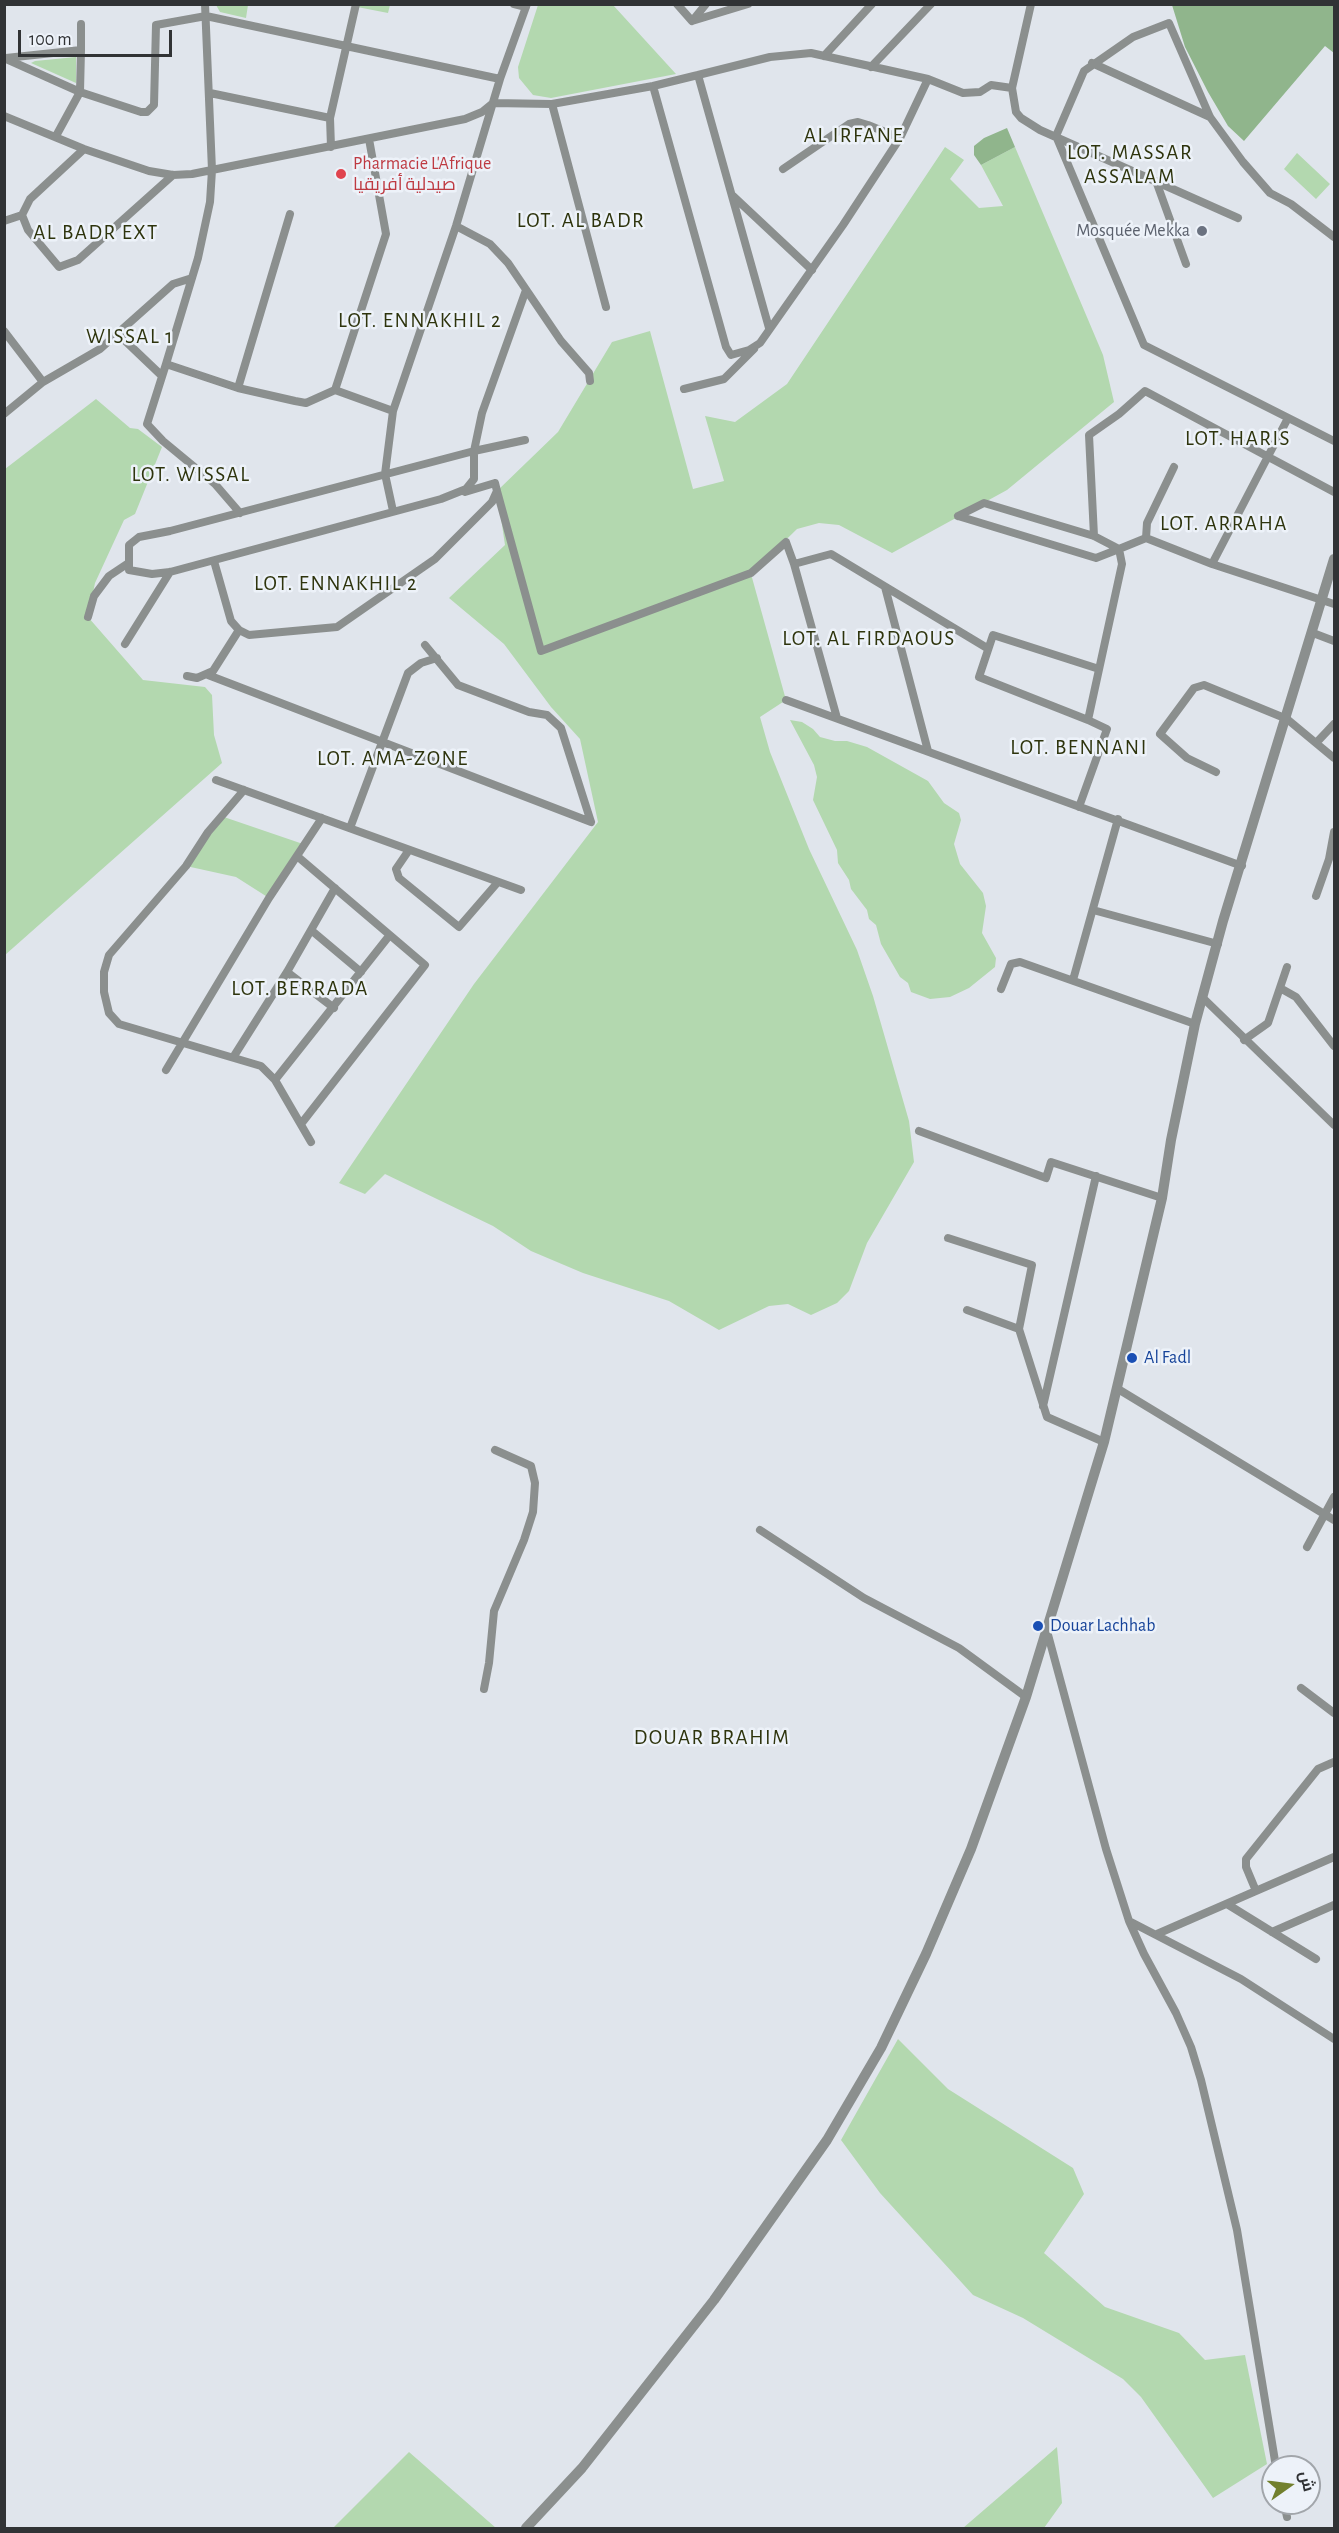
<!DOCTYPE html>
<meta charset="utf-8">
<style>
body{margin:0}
#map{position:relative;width:1339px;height:2533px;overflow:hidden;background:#e0e5ec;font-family:"Alegreya Sans",Cairo,sans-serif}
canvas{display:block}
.frame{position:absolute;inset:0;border:6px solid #313335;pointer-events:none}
.north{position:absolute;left:1261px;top:2455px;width:60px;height:60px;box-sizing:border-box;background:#edf2f9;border:2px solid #a2a6ab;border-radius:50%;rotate:76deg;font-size:16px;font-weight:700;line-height:24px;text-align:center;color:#313335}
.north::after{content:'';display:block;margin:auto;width:21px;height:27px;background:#72802e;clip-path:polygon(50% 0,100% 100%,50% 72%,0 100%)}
.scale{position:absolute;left:18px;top:30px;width:154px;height:27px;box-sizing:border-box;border:3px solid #313335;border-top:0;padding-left:8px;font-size:18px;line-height:21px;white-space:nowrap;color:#313335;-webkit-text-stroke:4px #edf2f9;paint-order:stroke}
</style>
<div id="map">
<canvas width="1339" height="2533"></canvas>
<div class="frame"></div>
<div class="north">ش</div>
<div class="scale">100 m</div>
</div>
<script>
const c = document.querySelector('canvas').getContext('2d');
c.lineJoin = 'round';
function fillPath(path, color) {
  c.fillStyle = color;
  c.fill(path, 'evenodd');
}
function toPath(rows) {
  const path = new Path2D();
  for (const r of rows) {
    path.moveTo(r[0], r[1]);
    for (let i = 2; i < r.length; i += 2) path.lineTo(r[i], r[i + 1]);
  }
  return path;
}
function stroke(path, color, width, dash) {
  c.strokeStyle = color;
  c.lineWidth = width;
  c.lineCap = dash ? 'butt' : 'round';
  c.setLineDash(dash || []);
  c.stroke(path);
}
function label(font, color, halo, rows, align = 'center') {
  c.font = font + ' "Alegreya Sans",Cairo,sans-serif';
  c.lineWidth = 5;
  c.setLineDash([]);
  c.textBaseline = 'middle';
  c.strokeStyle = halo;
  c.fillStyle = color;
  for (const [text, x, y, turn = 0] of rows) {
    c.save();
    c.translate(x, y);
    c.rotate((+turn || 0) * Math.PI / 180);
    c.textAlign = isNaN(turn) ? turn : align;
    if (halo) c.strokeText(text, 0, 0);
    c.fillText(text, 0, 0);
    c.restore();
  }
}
fillPath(toPath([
 [216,5,248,5,246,18,220,12],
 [347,5,390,5,388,13],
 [538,5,613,5,676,74,551,98,533,95,519,78,518,67],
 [76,57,76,83,31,63,35,61],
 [945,147,964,160,950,179,979,208,1003,206,981,165,1015,147,1103,355,1114,402,1007,490,892,553,839,525,819,523,797,529,751,574,786,700,760,717,770,752,809,849,857,950,873,996,909,1121,914,1162,867,1243,849,1291,837,1303,811,1315,788,1304,769,1306,719,1330,669,1301,583,1273,531,1251,493,1226,385,1174,365,1194,339,1183,474,984,598,822,580,739,551,707,504,644,449,598,505,545,497,491,558,432,612,342,650,331,693,489,724,481,705,416,735,422,787,384],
 [1297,153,1330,184,1316,199,1284,169],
 [96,399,130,428,138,429,162,447,135,514,124,520,95,583,88,617,143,680,205,687,212,695,214,735,222,763,5,955,5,469],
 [790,720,802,722,813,729,820,737,835,741,847,741,867,747,928,781,944,803,959,813,961,820,954,844,960,864,983,893,986,906,982,933,996,958,995,967,969,988,950,997,930,999,911,992,908,983,900,977,881,944,876,925,869,919,867,910,851,889,849,880,838,863,837,850,813,800,817,777,814,765],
 [221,816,303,844,269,898,236,877,186,866],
 [898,2039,948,2089,1073,2168,1084,2194,1044,2253,1105,2307,1179,2333,1205,2360,1245,2355,1267,2464,1213,2498,1141,2397,1123,2379,1023,2318,973,2295,880,2193,841,2140],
 [1057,2447,1062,2503,1044,2528,963,2528],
 [409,2452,496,2528,333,2528]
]), '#b3d8af');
fillPath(toPath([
 [1172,5,1334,5,1334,53,1325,46,1244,141,1228,126,1208,92,1185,47],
 [1007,128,1015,147,981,165,974,155,974,146,984,138]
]), '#90b58c');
stroke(toPath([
 [205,4,212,170,210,202,198,258,166,364,238,388,295,401,306,403,335,390],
 [514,4,526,7],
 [677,4,692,21],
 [1031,4,1012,88,1016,112,1021,118,1040,130,1238,218],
 [693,20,706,4],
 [692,21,748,4],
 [81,24,81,50],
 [824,56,872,4],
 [4,58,80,92,141,112,147,112,154,105,156,25,206,16,500,79],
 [6,58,81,50,80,92,56,136],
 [1092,63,1210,117],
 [871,67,931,4],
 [698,75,770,57,811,53,928,79,963,93,980,92,991,85,1012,88],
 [653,86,726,347,731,355,749,350,760,343,843,225,900,138,928,79],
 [210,93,330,118],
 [552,104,606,307],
 [4,116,84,149,149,171,173,175,192,174,465,119,482,112,493,103,552,104,653,86,698,75,769,328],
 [369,139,386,234,335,390,393,411],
 [331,147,330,118,356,4],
 [84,149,30,199,22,215,28,230,59,267,78,260,173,175],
 [783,169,849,124,858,122,868,125,900,138],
 [1156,181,1186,264],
 [733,196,812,270],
 [4,221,22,215],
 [456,226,490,244,508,263,561,341,589,373,590,381],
 [1334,237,1291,204,1270,193,1243,162,1210,117,1169,23,1133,37,1084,71,1056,136,1144,345,1334,441],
 [4,331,43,382],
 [118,334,161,375],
 [166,364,147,424,163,441,215,484,240,513],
 [238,388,290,214],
 [684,389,724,379,754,349],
 [4,414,43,382,100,349,173,284,192,278],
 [525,440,474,451,170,531,139,537,129,545,129,570,152,574,170,572,441,499,466,489,474,479,474,451,482,413,526,290],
 [1174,467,1147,523,1146,538,1212,564,1334,604],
 [497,491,541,651,751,573,786,542,794,564,837,718],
 [393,511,385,474,393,411,456,226,500,79,527,4],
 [958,516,984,503,1094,536,1119,549],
 [958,516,1096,558,1119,549],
 [1094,536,1089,435,1119,414,1145,391,1334,492],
 [214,561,231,621,239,630,249,635,337,627,435,559,492,502,497,491,495,483,465,492],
 [794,564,831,554,987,648],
 [1212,564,1288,418],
 [885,587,928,751],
 [88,617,94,596,109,576,127,564],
 [1313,633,1334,641],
 [125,644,170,572],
 [425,645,458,685,529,712,547,715,561,728,591,822],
 [208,675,591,822],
 [187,676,197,678,213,671,239,630],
 [786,700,1242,866],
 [1088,720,979,677,993,635,1099,669],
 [1317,742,1334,724],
 [1216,772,1187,758,1160,734,1194,688,1204,685,1287,719,1334,758],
 [216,780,521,890],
 [244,790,208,832,186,866,109,955,104,972,104,992,109,1013,119,1024,261,1066,275,1080,311,1142],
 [1079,807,1107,729,1088,720,1122,564,1119,549,1146,538],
 [350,828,408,673,421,663,437,658],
 [409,850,396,869,399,878,459,927,498,882],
 [297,856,425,965,301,1124],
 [1316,896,1329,859,1334,832],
 [1093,910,1218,944],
 [311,930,361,972],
 [287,972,334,1008],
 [1073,980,1118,819],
 [1280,988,1296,997,1334,1046],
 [1001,989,1011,964,1020,962,1195,1024],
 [1202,997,1334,1125],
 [1244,1040,1268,1023,1287,967],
 [234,1056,287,972,335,888],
 [166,1070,269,898,322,818],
 [275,1080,389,936],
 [919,1131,1046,1178,1051,1162,1162,1198],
 [948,1238,1032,1265,1019,1329,967,1310],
 [1019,1329,1047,1417,1104,1442],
 [1118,1389,1334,1520],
 [1043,1406,1096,1176],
 [760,1530,864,1598,959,1648,1026,1697],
 [1307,1547,1334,1497],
 [1047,1631,1106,1849,1129,1921,1241,1979,1334,2039],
 [1301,1688,1334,1713],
 [484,1689,489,1663,494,1611,524,1540,533,1512,535,1483,531,1466,495,1450],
 [1256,1891,1246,1867,1246,1859,1318,1769,1334,1762],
 [1227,1904,1316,1959],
 [1129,1921,1144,1954,1176,2013,1191,2047,1201,2080,1237,2230,1276,2467],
 [1272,1932,1334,1905],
 [1157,1934,1334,1857],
 [1284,2503,1287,2517]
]), '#8b8f8e', 8);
stroke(toPath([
 [526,2528,582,2468,714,2300,827,2140,881,2048,926,1954,971,1849,1026,1697,1104,1442,1162,1198,1171,1140,1195,1024,1223,921,1334,559]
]), '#8b8f8e', 10);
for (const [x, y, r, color] of [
 [341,174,6,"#e0444e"],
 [1202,231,6,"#6b7280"],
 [1132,1358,6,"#1a4fb4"],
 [1038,1626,6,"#1a4fb4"]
]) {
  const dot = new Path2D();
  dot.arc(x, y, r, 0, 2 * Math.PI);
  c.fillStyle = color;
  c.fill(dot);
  stroke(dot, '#edf2f9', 2);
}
label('18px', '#be3a42', '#edf2f9', [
 ["Pharmacie L'Afrique",353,164],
 ["صيدلية أفريقيا",353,185]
], 'left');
label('18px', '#5b616d', '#edf2f9', [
 ["Mosquée Mekka",1190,231]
], 'right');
label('18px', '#164399', '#edf2f9', [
 ["Al Fadl",1144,1358],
 ["Douar Lachhab",1050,1626]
], 'left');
c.letterSpacing = '1.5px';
label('21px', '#2e340d', '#edf2f9', [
 ["AL IRFANE",854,136],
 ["LOT. MASSAR",1130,153],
 ["ASSALAM",1130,177],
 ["LOT. AL BADR",581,221],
 ["AL BADR EXT",96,233],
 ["LOT. ENNAKHIL 2",420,321],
 ["WISSAL 1",130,337],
 ["LOT. HARIS",1238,439],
 ["LOT. WISSAL",191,475],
 ["LOT. ARRAHA",1224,524],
 ["LOT. ENNAKHIL 2",336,584],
 ["LOT. AL FIRDAOUS",869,639],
 ["LOT. BENNANI",1079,748],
 ["LOT. AMA-ZONE",393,759],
 ["LOT. BERRADA",300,989],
 ["DOUAR BRAHIM",712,1738]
]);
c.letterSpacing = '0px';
</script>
